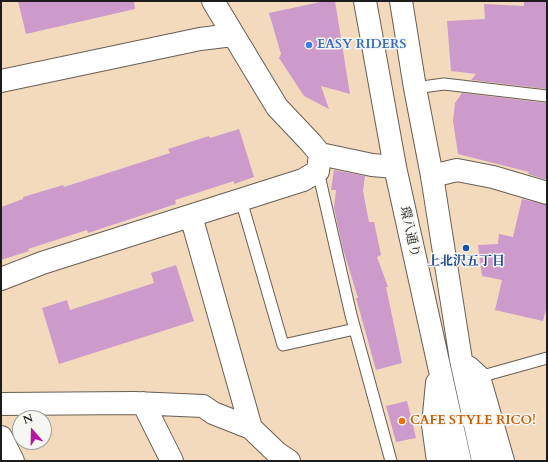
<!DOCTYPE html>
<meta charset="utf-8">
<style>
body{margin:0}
#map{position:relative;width:548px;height:462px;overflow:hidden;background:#f3dabd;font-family:Cardo,serif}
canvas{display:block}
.frame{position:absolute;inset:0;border:2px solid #1c1c1c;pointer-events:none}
.north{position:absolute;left:12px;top:410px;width:40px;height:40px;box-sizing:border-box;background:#f6f6f2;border:1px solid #9f9f9c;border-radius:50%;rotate:340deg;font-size:11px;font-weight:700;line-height:16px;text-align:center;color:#1c1c1c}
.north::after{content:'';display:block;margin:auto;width:14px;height:18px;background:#b5179e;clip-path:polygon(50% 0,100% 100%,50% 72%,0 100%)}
</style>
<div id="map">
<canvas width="548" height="462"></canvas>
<div class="frame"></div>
<div class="north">N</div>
</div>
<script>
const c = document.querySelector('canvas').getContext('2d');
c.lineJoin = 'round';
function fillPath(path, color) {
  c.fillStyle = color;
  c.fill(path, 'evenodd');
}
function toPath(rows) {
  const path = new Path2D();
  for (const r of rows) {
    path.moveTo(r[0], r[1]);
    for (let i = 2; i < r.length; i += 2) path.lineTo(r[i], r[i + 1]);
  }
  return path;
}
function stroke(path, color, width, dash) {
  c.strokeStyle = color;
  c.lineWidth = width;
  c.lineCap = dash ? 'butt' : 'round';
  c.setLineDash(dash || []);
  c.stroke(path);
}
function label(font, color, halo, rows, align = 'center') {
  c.font = font + ' Cardo,"Noto Serif JP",serif';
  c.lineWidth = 3;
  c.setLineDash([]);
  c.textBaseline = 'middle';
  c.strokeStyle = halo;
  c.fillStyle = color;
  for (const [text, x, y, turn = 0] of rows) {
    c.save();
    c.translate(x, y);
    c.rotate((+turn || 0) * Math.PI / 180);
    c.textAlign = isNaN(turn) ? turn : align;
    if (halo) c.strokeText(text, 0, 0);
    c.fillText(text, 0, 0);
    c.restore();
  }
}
fillPath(toPath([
 [18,1,134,1,135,9,26,34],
 [325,1,335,1,350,94,321,86,329,109,304,96,279,58,281,54,269,13],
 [524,1,547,1,547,89,471,80,476,74,451,71,447,21,485,19,484,4,524,6],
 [462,93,547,103,547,180,528,174,529,172,458,154,453,121,455,103],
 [239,129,254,177,234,184,234,181,175,200,176,204,88,233,87,230,28,249,29,251,1,260,1,207,23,199,23,197,63,185,64,187,170,153,168,149,209,136,210,138],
 [334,170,365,176,363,191,369,222,374,222,381,255,377,257,388,287,386,287,402,363,376,370,356,298,358,298,343,249,334,208,336,190,331,190],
 [522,199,547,205,547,306,543,321,495,310,502,280,482,276,478,245,498,244,499,234,513,237],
 [176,265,194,321,59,364,42,308,67,300,70,310,154,283,151,273],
 [407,401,416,438,396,442,386,406]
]), '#cc9bcb');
const service = toPath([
 [415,88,444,84,547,96],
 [318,171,351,315,391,461],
 [241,200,283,345,355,329],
 [479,377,547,358]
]);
const minor = toPath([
 [213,1,277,107,311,143,320,154,372,165,395,167],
 [1,81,200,39,233,35],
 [432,176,457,170,493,177,547,193],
 [191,216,251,428],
 [1,279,42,263,303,180,318,171,320,154],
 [143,403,172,461],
 [1,404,135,403,203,406,213,413,251,428,277,453,289,461],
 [1,437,13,461]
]);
const primary = toPath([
 [365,1,395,167,460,461],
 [401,1,415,88,432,176,461,360,483,461],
 [468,367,479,377,503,461],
 [437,383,433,425,438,461]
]);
stroke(service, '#675e54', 13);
stroke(minor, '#675e54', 24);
stroke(primary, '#675e54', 24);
stroke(service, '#fff', 11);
stroke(minor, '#fff', 22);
stroke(primary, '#fff', 22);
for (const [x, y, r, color] of [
 [309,45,4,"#3f7fe0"],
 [466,248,4,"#1a4fb4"],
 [402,421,4,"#e8710a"]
]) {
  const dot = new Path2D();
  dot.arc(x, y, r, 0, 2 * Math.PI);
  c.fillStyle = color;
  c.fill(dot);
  stroke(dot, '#f6f6f2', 1.5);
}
label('bold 13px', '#366cbe', '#f6f6f2', [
 ["EASY RIDERS",317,45]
], 'left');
label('13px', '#1c1c1c', '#f6f6f2', [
 ["環八通り",409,232,77]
]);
label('bold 13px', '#164399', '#f6f6f2', [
 ["上北沢五丁目",466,262]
]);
label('bold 13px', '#c56008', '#f6f6f2', [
 ["CAFE STYLE RICO!",410,421]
], 'left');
</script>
